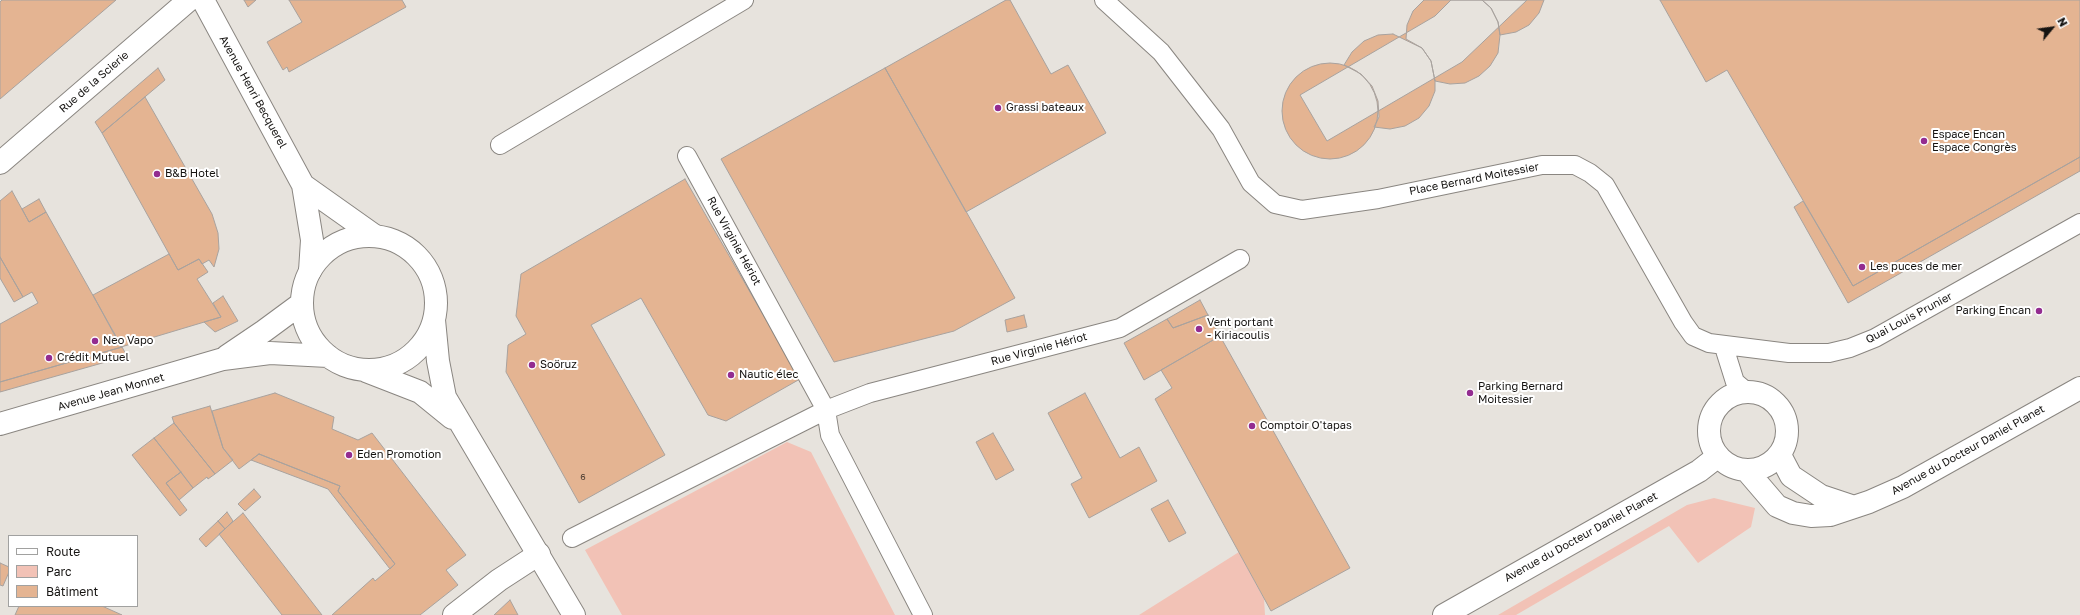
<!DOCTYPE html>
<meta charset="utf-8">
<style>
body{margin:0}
#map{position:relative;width:2080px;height:615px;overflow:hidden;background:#e7e3dd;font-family:"Golos Text",sans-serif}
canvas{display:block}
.legend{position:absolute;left:8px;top:535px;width:130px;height:72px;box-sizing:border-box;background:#fff;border:1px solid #a1a1a0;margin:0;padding:5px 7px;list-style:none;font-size:12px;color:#151311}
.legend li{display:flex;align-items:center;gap:8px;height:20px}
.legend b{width:20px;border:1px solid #a1a1a0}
.north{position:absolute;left:2032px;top:8px;width:40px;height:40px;-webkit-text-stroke:3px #fff;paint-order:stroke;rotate:61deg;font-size:11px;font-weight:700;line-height:16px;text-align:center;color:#151311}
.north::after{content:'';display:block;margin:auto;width:14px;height:18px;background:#151311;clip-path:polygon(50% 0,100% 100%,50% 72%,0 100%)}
</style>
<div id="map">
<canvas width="2080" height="615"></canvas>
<ul class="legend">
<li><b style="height:5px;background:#fff"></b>Route</li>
<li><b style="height:11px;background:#f2c2b6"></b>Parc</li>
<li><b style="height:11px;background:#e4b492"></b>Bâtiment</li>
</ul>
<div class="north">N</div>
</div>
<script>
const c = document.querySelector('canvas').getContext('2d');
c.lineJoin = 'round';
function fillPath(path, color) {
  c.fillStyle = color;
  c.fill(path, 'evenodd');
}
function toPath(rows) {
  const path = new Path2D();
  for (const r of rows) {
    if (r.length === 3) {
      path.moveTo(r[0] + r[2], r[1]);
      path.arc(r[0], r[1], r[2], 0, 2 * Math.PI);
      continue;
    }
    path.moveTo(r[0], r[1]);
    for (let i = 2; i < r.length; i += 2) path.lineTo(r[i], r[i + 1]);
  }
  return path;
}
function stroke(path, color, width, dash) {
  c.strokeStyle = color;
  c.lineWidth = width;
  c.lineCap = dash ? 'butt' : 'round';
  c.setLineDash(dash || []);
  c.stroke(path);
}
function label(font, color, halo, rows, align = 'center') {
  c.font = font + ' "Golos Text",sans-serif';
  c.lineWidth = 4;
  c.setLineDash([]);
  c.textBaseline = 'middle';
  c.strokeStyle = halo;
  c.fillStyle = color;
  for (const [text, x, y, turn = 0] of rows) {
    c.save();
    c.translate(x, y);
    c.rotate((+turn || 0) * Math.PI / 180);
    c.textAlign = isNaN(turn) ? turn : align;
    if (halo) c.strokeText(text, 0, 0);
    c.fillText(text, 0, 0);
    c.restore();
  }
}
fillPath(toPath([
 [787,442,811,452,895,615,622,615,585,550],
 [1714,498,1755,508,1751,527,1698,563,1669,526,1516,615,1498,615,1687,505],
 [1239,552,1264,599,1265,615,1139,615]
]), '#f2c2b6');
const building = toPath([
 [2,0,116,0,0,99,0,2,2,0],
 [244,0,256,0,248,7,244,0],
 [289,0,402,0,406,7,289,72,287,67,283,70,267,42,302,22,289,0],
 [1006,0,1010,0,1051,74,1068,65,1106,133,966,212,885,68,1006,0],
 [1451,0,1527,0,1462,62,1327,141,1300,95,1435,16,1451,0],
 [1482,0,1491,8,1498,22,1500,35,1498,53,1490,66,1479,76,1465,83,1450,84,1435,81,1431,61,1422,48,1406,39,1407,25,1413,11,1424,0,1482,0],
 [1482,0,1544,0,1539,13,1529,25,1516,32,1500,35,1498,22,1491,8,1482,0],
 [1660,0,2080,0,2080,157,1853,286,1727,70,1706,82,1660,0],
 [1393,34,1422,48,1431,61,1435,81,1435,91,1429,106,1419,118,1405,126,1390,129,1374,127,1379,117,1378,101,1372,86,1361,74,1344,65,1352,52,1364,41,1378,35,1393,34],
 [1330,111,48],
 [158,68,165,80,102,133,95,122,158,68],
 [885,68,1015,298,954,331,834,362,721,159,885,68],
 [145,97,212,214,218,233,219,249,214,267,209,260,202,264,199,259,178,270,102,133,145,97],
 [2080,157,2080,171,1848,303,1794,207,1803,201,1853,286,2080,157],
 [685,179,800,379,726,421,708,415,641,298,591,325,665,455,579,503,506,372,508,345,526,334,516,316,521,274,685,179],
 [12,191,29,222,46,212,122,347,0,382,0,324,38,303,32,292,23,297,0,257,0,201,12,191],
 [39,199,46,212,29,222,22,209,39,199],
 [169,254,178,270,199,259,208,272,197,279,221,317,121,347,93,295,169,254],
 [0,257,23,297,14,302,0,278,0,257],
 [223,296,238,321,215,332,204,322,221,317,213,303,223,296],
 [1200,300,1208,315,1173,328,1167,319,1200,300],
 [1024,315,1027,327,1007,332,1005,320,1024,315],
 [1208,315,1220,336,1144,380,1124,343,1167,319,1173,328,1208,315],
 [1220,336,1350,568,1271,611,1155,399,1172,388,1161,370,1220,336],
 [122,347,127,356,0,392,0,382,122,347],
 [275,393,334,417,332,429,358,440,372,433,466,555,446,570,458,585,420,615,332,615,373,578,375,581,395,564,338,491,340,486,259,454,239,469,223,448,212,411,275,393],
 [1085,393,1120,458,1139,447,1157,481,1089,518,1071,484,1082,478,1048,413,1085,393],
 [210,406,223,448,233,460,215,474,174,423,172,417,210,406],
 [174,423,215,474,208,479,207,477,193,488,154,438,174,423],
 [993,433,1014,470,996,480,976,442,993,433],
 [154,438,181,472,166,483,187,510,180,516,132,455,154,438],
 [259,454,340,486,338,491,395,564,390,569,328,489,251,460,259,454],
 [181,472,193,488,179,500,166,483,181,472],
 [254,489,261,497,245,511,238,504,254,489],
 [1168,500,1186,533,1169,542,1151,509,1168,500],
 [227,512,233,521,225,529,218,521,227,512],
 [243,513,322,615,282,615,219,534,243,513],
 [218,521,225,529,206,547,199,539,218,521],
 [0,563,9,567,9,572,3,586,0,585,0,563],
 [510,600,518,615,494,615,510,600],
 [19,606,102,606,122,615,15,615,19,606]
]);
fillPath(building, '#e4b492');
stroke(building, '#a8a29e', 1);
const service = toPath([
 [1104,0,1161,52,1221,129,1251,183,1275,204,1302,210,1378,199,1542,165,1575,165,1590,173,1605,185,1683,322,1693,336,1709,343,1789,353,1829,353,1850,348,1875,338,2080,223],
 [500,145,744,0],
 [687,156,826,410,830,435,923,615],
 [1724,347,1735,382,1747,392],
 [572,538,826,410,870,393,1120,328,1240,259]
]);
const minor = toPath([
 [203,0,303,185,312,240,310,271],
 [0,163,189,0],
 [303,185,375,236],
 [454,615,499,580,539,554]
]);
const tertiary = toPath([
 [369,303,67],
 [434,320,438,361,445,397,574,615],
 [227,356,264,331,302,303],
 [366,371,420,392,452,418],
 [1748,431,39],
 [0,424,223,359,270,353,328,356],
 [1780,455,1791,476,1821,496,1854,507],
 [1747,471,1777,506,1793,513,1811,516,1830,515,1869,502,1903,487,2080,388],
 [1444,615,1699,471,1717,457]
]);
stroke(service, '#8a8681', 20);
stroke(minor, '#8a8681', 24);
stroke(tertiary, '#8a8681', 24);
stroke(service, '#fff', 18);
stroke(minor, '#fff', 22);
stroke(tertiary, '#fff', 22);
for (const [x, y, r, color] of [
 [998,108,4,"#932c90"],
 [1924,141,4,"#932c90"],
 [157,174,4,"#932c90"],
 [1862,267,4,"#932c90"],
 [2039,311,4,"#932c90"],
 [1199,329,4,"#932c90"],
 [95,341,4,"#932c90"],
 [49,358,4,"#932c90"],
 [532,365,4,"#932c90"],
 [731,375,4,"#932c90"],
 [1470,393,4,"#932c90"],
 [1252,426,4,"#932c90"],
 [349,455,4,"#932c90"]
]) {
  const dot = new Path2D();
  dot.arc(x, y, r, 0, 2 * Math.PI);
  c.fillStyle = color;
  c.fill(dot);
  stroke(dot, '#fff', 1.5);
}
label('9px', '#493b31', null, [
 ["6",583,477]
]);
label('11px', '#151311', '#fff', [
 ["Rue de la Scierie",94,82,-41],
 ["Avenue Henri Becquerel",253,92,61],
 ["Place Bernard Moitessier",1474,179,-11],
 ["Rue Virginie Hériot",734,241,61],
 ["Quai Louis Prunier",1909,318,-28],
 ["Rue Virginie Hériot",1039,349,-15],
 ["Avenue Jean Monnet",111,392,-16],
 ["Avenue du Docteur Daniel Planet",1968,450,-29],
 ["Avenue du Docteur Daniel Planet",1581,537,-29]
]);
label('11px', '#151311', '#fff', [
 ["Grassi bateaux",1006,108],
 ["Espace Encan",1932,135],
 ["Espace Congrès",1932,148],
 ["B&B Hotel",165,174],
 ["Les puces de mer",1870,267],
 ["Parking Encan",2031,311,"right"],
 ["Vent portant",1207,323],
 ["- Kiriacoulis",1207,336],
 ["Neo Vapo",103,341],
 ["Crédit Mutuel",57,358],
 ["Soöruz",540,365],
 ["Nautic élec",739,375],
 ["Parking Bernard",1478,387],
 ["Moitessier",1478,400],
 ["Comptoir O'tapas",1260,426],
 ["Eden Promotion",357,455]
], 'left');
</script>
